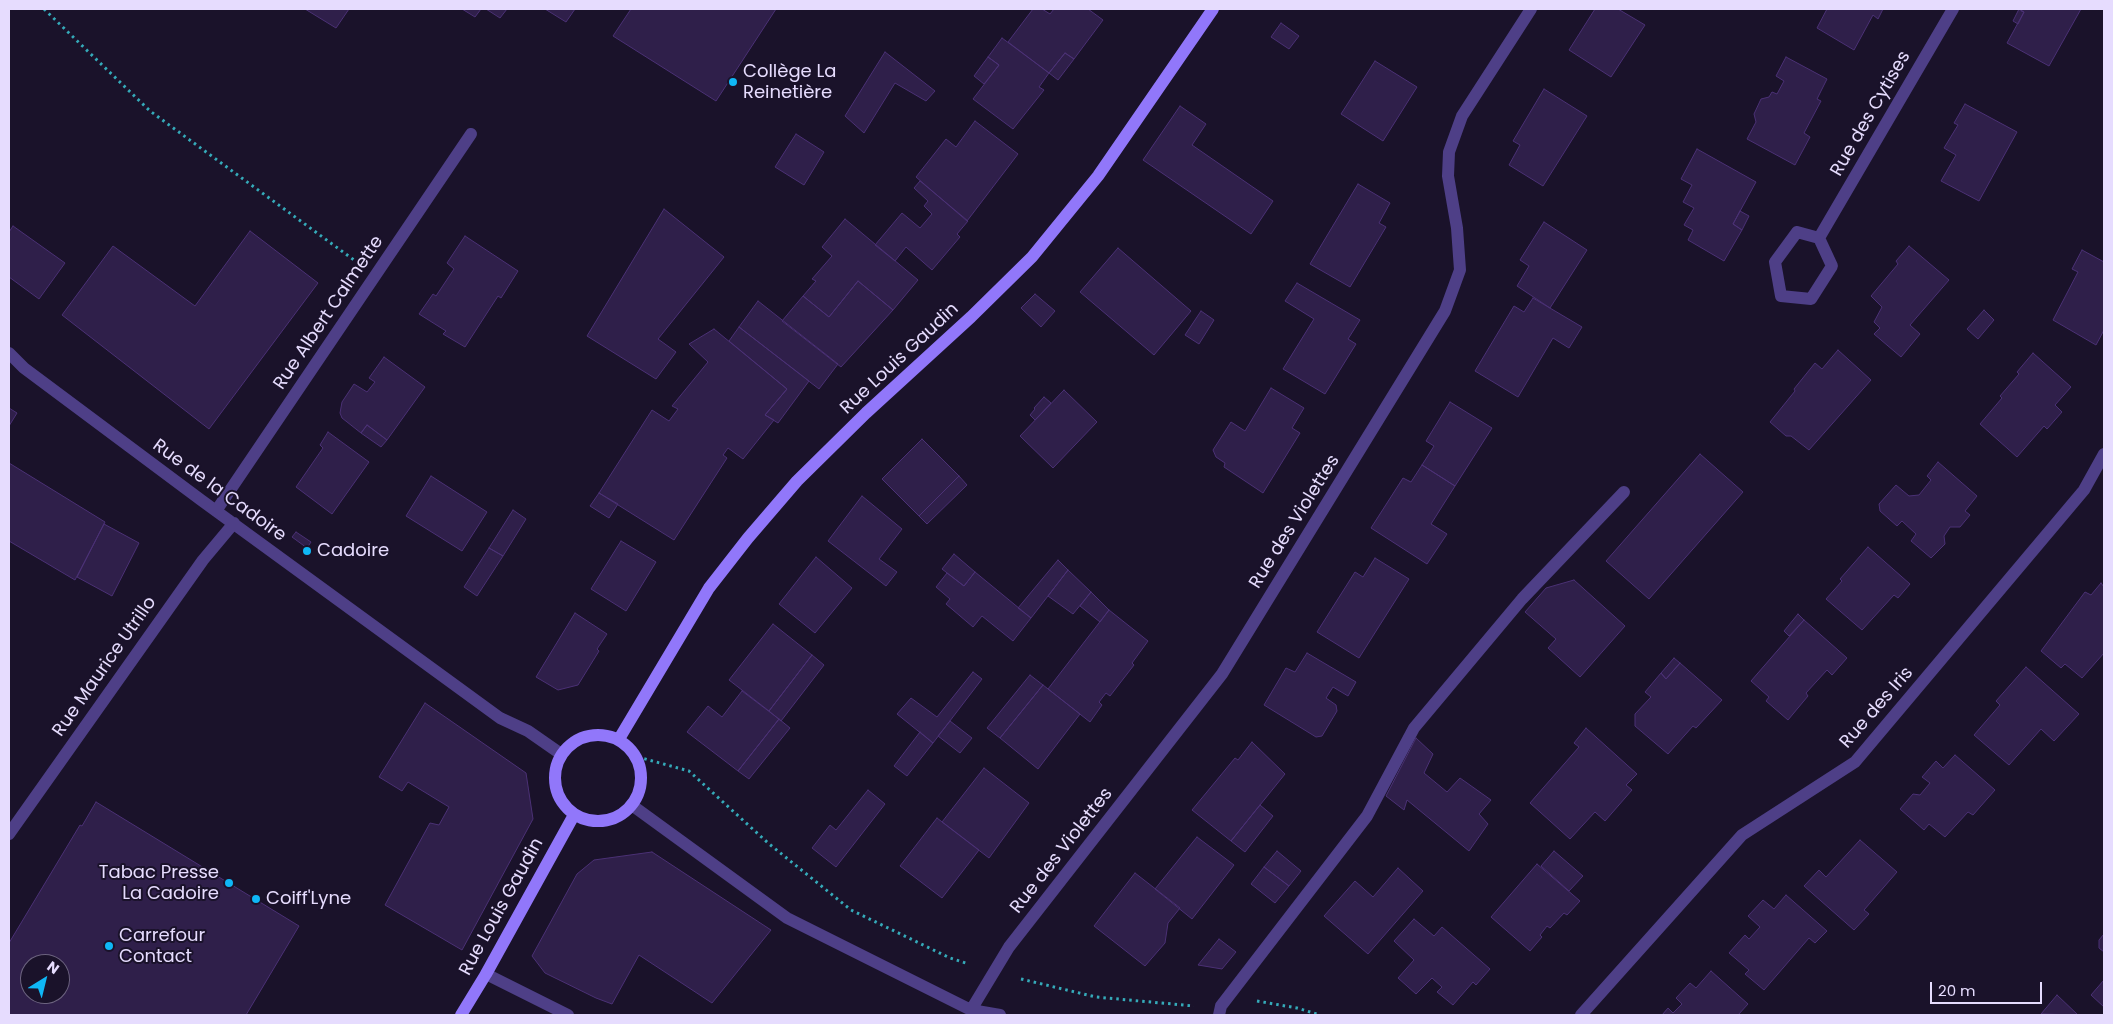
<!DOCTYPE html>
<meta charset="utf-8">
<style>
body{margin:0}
#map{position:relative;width:2113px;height:1024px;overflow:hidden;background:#1a122a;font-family:Poppins,sans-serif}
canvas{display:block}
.frame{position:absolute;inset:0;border:10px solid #e6dcfe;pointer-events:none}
.north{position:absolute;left:20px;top:954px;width:50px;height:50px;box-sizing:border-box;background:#1a122a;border:1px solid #6c637f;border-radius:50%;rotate:36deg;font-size:14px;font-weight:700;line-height:20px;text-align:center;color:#e6dcfe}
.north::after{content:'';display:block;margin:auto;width:18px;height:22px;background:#0fb7f6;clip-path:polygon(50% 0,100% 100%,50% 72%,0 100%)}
.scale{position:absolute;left:1930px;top:982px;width:112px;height:22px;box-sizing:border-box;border:2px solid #e6dcfe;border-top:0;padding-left:6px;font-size:15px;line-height:18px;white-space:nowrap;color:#e6dcfe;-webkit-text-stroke:4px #1a122a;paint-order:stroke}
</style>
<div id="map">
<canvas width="2113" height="1024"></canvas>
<div class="frame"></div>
<div class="north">N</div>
<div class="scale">20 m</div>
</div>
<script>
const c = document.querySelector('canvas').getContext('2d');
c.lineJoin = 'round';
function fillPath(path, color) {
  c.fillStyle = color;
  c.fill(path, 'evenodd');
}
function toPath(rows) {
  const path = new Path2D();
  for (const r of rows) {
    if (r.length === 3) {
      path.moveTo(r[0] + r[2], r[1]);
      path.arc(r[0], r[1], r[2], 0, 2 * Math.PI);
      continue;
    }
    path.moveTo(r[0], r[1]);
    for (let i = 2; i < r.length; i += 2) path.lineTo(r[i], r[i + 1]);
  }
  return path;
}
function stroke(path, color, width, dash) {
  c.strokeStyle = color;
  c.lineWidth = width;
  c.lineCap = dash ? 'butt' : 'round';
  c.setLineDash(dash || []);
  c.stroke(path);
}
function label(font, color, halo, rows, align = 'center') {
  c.font = font + ' Poppins,sans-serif';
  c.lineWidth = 4;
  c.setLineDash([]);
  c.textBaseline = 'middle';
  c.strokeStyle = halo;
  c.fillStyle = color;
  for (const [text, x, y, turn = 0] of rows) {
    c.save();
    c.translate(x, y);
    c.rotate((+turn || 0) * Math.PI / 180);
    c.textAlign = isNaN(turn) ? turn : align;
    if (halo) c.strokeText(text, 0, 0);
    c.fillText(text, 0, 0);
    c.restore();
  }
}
const building = toPath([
 [305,9,349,9,336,28,305,9],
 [462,9,481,9,475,17,462,9],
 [486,9,507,9,500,18,486,9],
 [545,9,575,9,566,22,545,9],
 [631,9,776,9,716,101,613,36,631,9],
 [1033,9,1042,9,1050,14,1054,9,1088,9,1103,20,1074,59,1065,53,1049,73,1008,42,1033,9],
 [1595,9,1618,9,1645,25,1611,77,1569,50,1595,9],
 [1827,9,1883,9,1878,19,1873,15,1854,50,1817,28,1827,9],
 [2019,9,2024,12,2018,24,2013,21,2019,9],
 [2022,9,2081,9,2049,66,2007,43,2024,12,2021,11,2022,9],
 [1281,23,1299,36,1289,49,1271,37,1281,23],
 [1002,38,1049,73,1039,87,1044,90,1013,129,973,99,999,65,988,57,1002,38],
 [885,52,935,91,926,101,895,83,864,133,845,116,885,52],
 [1065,53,1074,59,1058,80,1049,73,1065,53],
 [988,57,999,65,984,84,974,76,988,57],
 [1786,57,1827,79,1817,99,1821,101,1804,133,1810,137,1795,165,1747,139,1756,122,1754,114,1761,99,1769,97,1772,92,1777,94,1784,81,1776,76,1786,57],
 [1375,61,1417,87,1383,141,1341,114,1375,61],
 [1544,89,1587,116,1543,186,1509,165,1520,145,1513,141,1544,89],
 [1965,104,2017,132,1979,201,1941,181,1956,155,1944,148,1958,125,1954,123,1965,104],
 [1180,106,1206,124,1192,145,1273,201,1251,234,1143,160,1180,106],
 [975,121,1018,154,967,221,916,177,946,139,956,147,975,121],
 [796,134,824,152,804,185,775,167,796,134],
 [1697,149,1756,182,1733,224,1742,230,1724,261,1688,240,1693,230,1684,225,1694,208,1683,202,1692,185,1681,179,1697,149],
 [920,181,968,221,957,234,960,237,932,270,906,247,895,261,875,245,902,213,920,228,932,214,924,206,928,201,914,188,920,181],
 [1358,184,1390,203,1379,223,1386,227,1350,287,1310,264,1358,184],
 [664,209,724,257,658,339,676,352,656,379,587,336,664,209],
 [1740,211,1749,216,1742,230,1733,224,1740,211],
 [845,219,918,280,893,310,858,281,829,317,803,296,816,281,812,279,832,256,822,247,845,219],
 [1544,222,1587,250,1550,308,1517,286,1529,266,1520,260,1544,222],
 [13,226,65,263,39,299,9,277,9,232,13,226],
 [250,231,318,283,209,429,62,315,113,246,195,306,250,231],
 [465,236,518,271,501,298,498,296,465,347,443,334,446,331,419,314,433,294,436,296,454,269,447,263,465,236],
 [1909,246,1949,280,1910,325,1920,334,1901,357,1874,334,1880,328,1874,322,1882,307,1871,296,1898,264,1896,261,1909,246],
 [1118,248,1191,311,1154,355,1080,292,1118,248],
 [2082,250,2104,262,2104,330,2096,345,2053,320,2078,272,2072,269,2082,250],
 [858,281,893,310,841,367,782,321,803,296,829,317,858,281],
 [1297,283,1360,320,1348,339,1356,344,1325,394,1283,369,1314,319,1285,301,1297,283],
 [1035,294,1055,311,1041,327,1021,308,1035,294],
 [1533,298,1582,327,1569,348,1553,338,1518,397,1475,371,1514,306,1524,312,1533,298],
 [758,301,838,364,819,389,739,327,758,301],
 [1984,310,1994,320,1978,339,1967,329,1984,310],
 [1201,311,1214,320,1199,344,1185,335,1201,311],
 [739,327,809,381,778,423,765,415,787,389,729,341,739,327],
 [714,329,787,389,765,415,774,420,743,459,728,448,723,455,727,458,674,540,599,493,652,410,669,421,678,409,672,406,708,362,689,344,714,329],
 [1838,350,1871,380,1809,450,1791,436,1786,436,1770,422,1795,391,1794,389,1815,363,1822,369,1838,350],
 [2033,353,2071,387,2055,405,2062,412,2047,429,2044,426,2017,457,1980,424,2002,398,2000,396,2019,374,2017,372,2033,353],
 [384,357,425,387,387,440,367,425,361,433,342,418,340,413,342,402,354,384,367,392,375,382,369,378,384,357],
 [1271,388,1304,408,1292,428,1300,433,1263,493,1224,467,1225,463,1216,457,1213,450,1231,422,1245,431,1271,388],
 [1064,390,1097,422,1053,468,1020,436,1064,390],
 [1044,397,1051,403,1035,420,1030,415,1035,409,1034,408,1044,397],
 [1450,402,1492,428,1455,486,1422,465,1434,446,1426,441,1450,402],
 [9,408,17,413,9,426,9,408],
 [367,425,387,440,381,447,361,433,367,425],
 [328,432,369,462,332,514,296,487,323,448,320,445,328,432],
 [922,439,959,476,919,516,882,479,922,439],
 [1700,454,1743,492,1649,599,1606,561,1700,454],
 [1938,462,1977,496,1965,511,1970,515,1960,527,1950,527,1944,536,1945,544,1931,558,1911,541,1916,534,1902,521,1897,526,1880,511,1879,504,1896,485,1909,496,1919,495,1931,480,1927,476,1938,462],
 [9,463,105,522,75,580,9,541,9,463],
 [1422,465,1455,486,1431,524,1447,534,1427,564,1371,528,1403,478,1411,482,1422,465],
 [431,476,487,512,462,551,406,516,431,476],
 [959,476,967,485,927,524,919,516,959,476],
 [599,493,618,504,609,518,590,506,599,493],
 [862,496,902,529,879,559,897,572,886,586,828,541,862,496],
 [513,510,526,519,503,556,489,548,513,510],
 [104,524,139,543,112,596,77,577,104,524],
 [296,532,311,542,307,548,292,537,296,532],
 [621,541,656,562,626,611,591,589,621,541],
 [1868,547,1910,584,1898,598,1894,595,1862,630,1826,599,1842,581,1840,579,1868,547],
 [489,548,503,556,477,596,464,587,489,548],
 [954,554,975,572,964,586,942,569,954,554],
 [816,557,852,588,815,633,779,604,816,557],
 [1375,558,1409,579,1359,658,1317,632,1355,572,1363,577,1375,558],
 [1058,560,1068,570,1031,618,1018,608,1058,560],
 [1068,570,1091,592,1073,614,1048,596,1068,570],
 [975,572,1031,618,1013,641,982,616,973,627,946,604,950,599,936,587,947,573,964,586,975,572],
 [1574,580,1625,626,1580,677,1548,648,1556,639,1525,612,1546,588,1574,580],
 [2101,583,2104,587,2104,653,2082,678,2065,664,2061,668,2041,651,2085,592,2091,595,2101,583],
 [1091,592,1109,610,1100,622,1080,606,1091,592],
 [1109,610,1148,641,1132,663,1134,665,1110,696,1106,693,1099,702,1102,705,1090,722,1048,689,1109,610],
 [575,613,607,634,597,649,599,651,578,685,558,690,536,677,575,613],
 [1798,614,1804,620,1789,636,1784,631,1798,614],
 [1804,620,1847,658,1832,675,1827,670,1806,693,1808,696,1788,720,1766,701,1769,697,1751,681,1804,620],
 [773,624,812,655,769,711,729,680,773,624],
 [1307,653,1356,682,1348,696,1333,687,1326,698,1336,705,1337,711,1322,736,1316,737,1264,705,1286,668,1295,672,1307,653],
 [812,655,824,665,781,721,769,711,812,655],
 [1674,658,1680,663,1666,679,1661,673,1674,658],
 [1680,663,1722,700,1696,728,1693,726,1668,754,1635,726,1635,714,1651,697,1645,692,1661,673,1666,679,1680,663],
 [2026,667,2079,714,2054,741,2041,729,2009,765,1974,735,2000,705,1996,701,2026,667],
 [973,672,982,679,933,743,897,714,911,698,937,717,973,672],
 [1030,675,1043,685,1000,738,987,728,1030,675],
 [1043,685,1080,714,1038,769,1000,738,1043,685],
 [742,691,779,719,738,771,687,732,708,706,722,717,742,691],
 [425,703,526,773,533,819,462,950,385,905,430,823,439,825,449,807,408,782,402,791,379,777,425,703],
 [779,719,790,728,749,779,738,771,779,719],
 [950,721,972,738,960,753,938,736,950,721],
 [1586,728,1637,774,1626,785,1632,790,1605,821,1595,812,1570,839,1530,803,1579,747,1574,743,1586,728],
 [920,732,933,743,907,776,894,766,920,732],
 [1416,738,1433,754,1424,773,1447,792,1460,778,1491,800,1479,814,1488,824,1469,851,1407,800,1404,810,1386,796,1416,738],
 [1252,742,1285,774,1231,841,1192,810,1235,758,1238,760,1252,742],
 [1955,755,1995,790,1973,815,1968,812,1945,837,1929,824,1924,830,1900,809,1913,794,1920,795,1930,783,1922,777,1936,761,1943,768,1955,755],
 [984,768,1029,803,989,858,942,822,984,768],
 [868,790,885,804,836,867,812,848,830,825,836,830,868,790],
 [96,802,299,926,246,1015,9,1015,9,943,80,825,82,826,96,802],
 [30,964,60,964,60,994,30,994,30,964],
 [1260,805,1273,816,1245,852,1231,841,1260,805],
 [937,818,979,850,942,898,900,866,937,818],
 [1197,837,1234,865,1192,919,1155,889,1197,837],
 [1860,840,1897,872,1864,910,1869,914,1854,930,1804,886,1819,870,1826,877,1860,840],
 [1277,851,1301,871,1289,886,1264,867,1277,851],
 [1554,851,1583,876,1569,891,1541,866,1554,851],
 [652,852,771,930,712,1003,639,955,612,1004,596,998,545,973,532,956,577,874,594,860,652,852],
 [1537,864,1580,901,1567,915,1564,913,1550,928,1547,926,1540,935,1542,937,1530,951,1491,917,1537,864],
 [1264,867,1289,886,1275,903,1251,884,1264,867],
 [1398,868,1423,891,1368,954,1324,916,1355,881,1373,897,1398,868],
 [1135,873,1180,908,1168,923,1165,943,1145,966,1094,926,1135,873],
 [1786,895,1827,931,1815,943,1809,938,1764,990,1745,974,1749,970,1729,953,1745,935,1749,939,1760,927,1748,916,1763,900,1774,909,1786,895],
 [1414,919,1434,936,1442,927,1490,969,1476,985,1473,982,1453,1005,1437,992,1442,987,1432,978,1416,994,1398,978,1414,960,1394,941,1414,919],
 [2104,934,2104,952,2099,948,2099,940,2104,934],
 [1219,939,1236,952,1222,969,1198,965,1219,939],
 [1711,971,1748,1004,1738,1015,1662,1015,1668,1008,1673,1013,1682,1004,1676,998,1690,983,1696,988,1711,971],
 [2104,980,2104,1007,2091,995,2104,980],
 [2057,995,2078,1015,2041,1014,2057,995]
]);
fillPath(building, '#2f1f4a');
stroke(building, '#4b3175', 1);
stroke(toPath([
 [44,9,150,111,354,260],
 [638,757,689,771,768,843,851,910,950,958,969,964],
 [1021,979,1096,997,1194,1006],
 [1257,1001,1297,1008,1320,1015]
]), '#35aab9', 3, [2.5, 4]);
stroke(toPath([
 [1797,232,1819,238,1832,266,1811,299,1781,296,1775,262,1797,232],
 [1819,238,1953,9],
 [9,353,24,368,201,500,500,718,528,731,561,754],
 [216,511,471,134],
 [633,806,787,918,971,1010,1000,1015],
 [9,834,203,560,234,523],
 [486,974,568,1015],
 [971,1010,1009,947,1222,674,1445,311,1460,270,1457,228,1448,176,1449,152,1462,116,1531,9],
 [1219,1015,1221,1006,1367,816,1414,728,1522,599,1624,492],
 [1581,1015,1742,835,1855,762,2084,490,2104,454]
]), '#4e3f87', 12);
stroke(toPath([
 [598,778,43],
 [619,739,709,588,748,538,797,481,866,413,971,317,1032,257,1098,176,1213,9],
 [461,1015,486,974,574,815]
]), '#9177fa', 12);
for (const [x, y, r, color] of [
 [733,82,5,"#0fb7f6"],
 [307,551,5,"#0fb7f6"],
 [229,883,5,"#0fb7f6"],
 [256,899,5,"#0fb7f6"],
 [109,946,5,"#0fb7f6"]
]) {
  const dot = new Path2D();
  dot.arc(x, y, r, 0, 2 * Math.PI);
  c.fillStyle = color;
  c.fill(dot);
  stroke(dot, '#1a122a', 2);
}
label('18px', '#e6dcfe', '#1a122a', [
 ["Collège La",743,72],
 ["Reinetière",743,93],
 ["Cadoire",317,551],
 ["Tabac Presse",219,873,"right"],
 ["La Cadoire",219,894,"right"],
 ["Coiff'Lyne",266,899],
 ["Carrefour",119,936],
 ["Contact",119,957]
], 'left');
label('18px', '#e6dcfe', '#1a122a', [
 ["Rue des Cytises",1871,114,-60],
 ["Rue Albert Calmette",329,313,-56],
 ["Rue Louis Gaudin",900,359,-43],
 ["Rue de la Cadoire",219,491,36],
 ["Rue des Violettes",1295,522,-58],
 ["Rue Maurice Utrillo",105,667,-55],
 ["Rue des Iris",1877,708,-49],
 ["Rue des Violettes",1062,851,-52],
 ["Rue Louis Gaudin",502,907,-61]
]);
</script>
